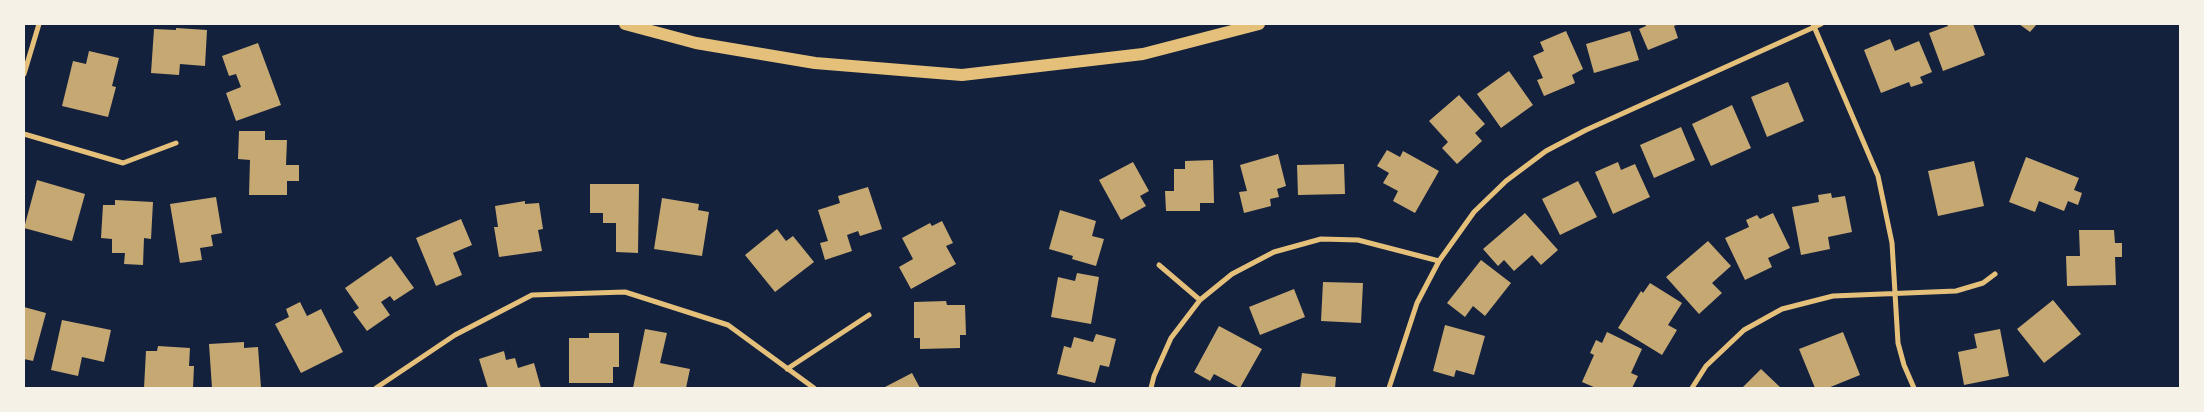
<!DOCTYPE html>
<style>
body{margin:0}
#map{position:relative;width:2204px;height:412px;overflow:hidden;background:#14213d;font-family:Spectral,serif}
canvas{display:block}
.frame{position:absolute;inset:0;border:25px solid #f6f1e7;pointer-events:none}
</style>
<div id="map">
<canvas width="2204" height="412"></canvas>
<div class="frame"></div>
</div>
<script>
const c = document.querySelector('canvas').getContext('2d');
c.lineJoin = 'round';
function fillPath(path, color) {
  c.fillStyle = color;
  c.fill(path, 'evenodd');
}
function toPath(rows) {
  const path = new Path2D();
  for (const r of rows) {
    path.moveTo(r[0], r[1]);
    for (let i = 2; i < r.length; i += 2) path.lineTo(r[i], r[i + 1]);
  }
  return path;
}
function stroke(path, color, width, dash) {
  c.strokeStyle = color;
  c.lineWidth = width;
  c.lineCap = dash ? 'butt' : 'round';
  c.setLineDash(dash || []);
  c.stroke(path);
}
fillPath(toPath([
 [1645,24,1679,24,1674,26,1678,38,1648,50,1639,29,1646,26],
 [1947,24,1973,24,1985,55,1943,71,1929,33,1948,26],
 [2019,24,2037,24,2030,32],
 [176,28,207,30,205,66,180,64,179,75,151,73,154,29,176,30],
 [1566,31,1583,69,1572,75,1575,83,1544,96,1537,80,1543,78,1533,56,1544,51,1540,42],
 [1630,31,1639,60,1594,73,1586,44],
 [1890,39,1895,51,1919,41,1932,72,1920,77,1923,83,1911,87,1909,82,1881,93,1864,50],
 [258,43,281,105,236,121,226,93,241,87,236,74,229,76,222,56],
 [89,51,119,58,112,86,116,87,108,117,62,106,73,61,86,64],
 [1509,71,1533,105,1501,128,1477,94],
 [1788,82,1804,121,1767,137,1751,97],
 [1459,95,1485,124,1475,133,1482,141,1457,164,1442,148,1448,142,1429,121],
 [1732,105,1751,148,1711,166,1692,124],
 [1681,127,1695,160,1654,178,1640,145],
 [239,131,265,131,265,140,287,140,286,165,299,165,299,181,287,181,287,195,249,195,250,160,238,159],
 [1387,150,1400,157,1403,151,1439,171,1415,213,1393,201,1398,191,1383,183,1389,173,1377,166],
 [1278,154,1286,186,1277,189,1279,197,1270,199,1271,206,1244,213,1239,192,1247,191,1240,165],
 [2026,157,2079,178,2074,190,2082,193,2078,205,2068,201,2064,211,2039,201,2035,212,2009,202],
 [1213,160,1214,203,1200,203,1200,211,1166,211,1165,191,1174,191,1174,169,1185,169,1185,161],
 [1974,161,1984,206,1938,216,1928,171],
 [1133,162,1149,191,1140,196,1146,206,1121,220,1099,180],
 [1618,162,1621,170,1635,164,1650,197,1613,214,1595,172],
 [1344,164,1345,194,1298,195,1297,165],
 [37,180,85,194,72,241,24,228],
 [1578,181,1597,217,1560,235,1542,199],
 [590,184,639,184,638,253,616,252,616,223,603,223,603,213,590,213],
 [868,187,882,229,860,236,858,231,847,235,852,251,825,260,820,243,828,241,818,210,840,203,838,196],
 [1831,193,1832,198,1845,196,1852,232,1828,237,1830,249,1801,255,1792,207,1819,202,1818,195],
 [216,197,222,233,211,235,213,246,200,248,202,260,180,263,170,204],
 [662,198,699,204,698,210,709,212,702,256,654,249],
 [115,200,153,202,151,239,144,238,143,265,124,264,125,253,112,253,112,239,101,238,103,205,115,205],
 [525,201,525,204,539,203,543,229,538,230,542,251,499,257,494,227,498,227,495,206],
 [1060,210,1096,221,1092,236,1104,239,1096,266,1072,259,1073,256,1049,249],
 [1525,213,1558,250,1541,265,1532,255,1514,271,1504,260,1498,266,1483,249],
 [1773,213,1790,248,1768,258,1772,267,1745,280,1725,238,1749,227,1746,220,1757,215,1760,219],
 [461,219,472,245,453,253,462,275,436,286,416,238],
 [942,221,953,243,946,246,956,264,911,289,899,267,913,259,902,238,930,223,932,226],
 [777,229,786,241,793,236,814,262,775,292,745,255],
 [2079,230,2114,230,2115,243,2122,243,2122,257,2115,257,2116,285,2067,286,2066,256,2080,256],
 [1708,241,1731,266,1712,283,1722,293,1699,314,1666,277],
 [391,256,414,288,394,301,390,296,381,302,390,315,367,331,353,312,359,308,345,288],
 [1481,260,1511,283,1485,316,1473,306,1465,317,1447,303],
 [1077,273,1099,277,1091,324,1051,317,1058,277,1075,281],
 [1323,282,1363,283,1361,323,1321,321],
 [1650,283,1682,303,1668,325,1677,330,1662,355,1618,328,1641,291,1643,293],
 [1294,289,1305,317,1260,335,1249,307],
 [2053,300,2081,334,2044,363,2017,329],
 [946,301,947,305,965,305,966,335,960,335,960,348,920,349,920,338,914,338,914,302],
 [300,302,307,316,321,309,343,352,301,373,275,324,289,317,286,309],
 [24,307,46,313,33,361,24,359],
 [62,320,111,330,104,362,82,357,78,376,51,370],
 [1445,325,1485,336,1474,375,1456,370,1454,377,1433,371],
 [1219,326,1262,349,1240,388,1214,374,1210,381,1194,372],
 [645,329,667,333,660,363,690,369,686,388,633,388],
 [2000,329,2009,376,1964,385,1958,352,1977,348,1974,334],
 [1607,332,1642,349,1631,373,1638,376,1632,388,1596,388,1582,382,1594,355,1590,353,1596,340,1602,343],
 [1843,332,1860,375,1828,388,1815,388,1799,349],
 [589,333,619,333,619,367,613,367,613,383,569,383,569,338,589,338],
 [1096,334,1116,339,1109,367,1100,365,1095,383,1057,374,1064,346,1071,348,1074,337,1093,342],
 [244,342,244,348,258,347,261,388,212,388,209,344],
 [158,346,190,348,189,366,194,366,193,388,144,388,146,351,157,351],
 [504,351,506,360,515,358,518,368,534,363,541,388,488,388,479,359],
 [1761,369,1781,388,1742,388],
 [912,373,920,388,883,388],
 [1302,373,1336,377,1335,388,1300,388]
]), '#c6a872');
stroke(toPath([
 [1813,24,1878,176,1892,243,1898,343,1904,365,1914,388],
 [24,74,39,24],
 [24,134,123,163,176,143],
 [1159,265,1200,300],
 [787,369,869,315],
 [376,388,455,335,532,295,625,292,728,325,814,388],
 [1151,388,1154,376,1171,338,1200,300,1232,274,1274,252,1321,239,1358,240,1439,261],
 [1389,388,1417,303,1439,261,1474,212,1506,181,1546,151,1586,130,1821,24],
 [1692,388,1706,366,1744,330,1782,309,1833,296,1956,291,1983,283,1995,274]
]), '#e5c07b', 5);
stroke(toPath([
 [625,24,696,43,815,63,962,75,1143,54,1259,24]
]), '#e5c07b', 12);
</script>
